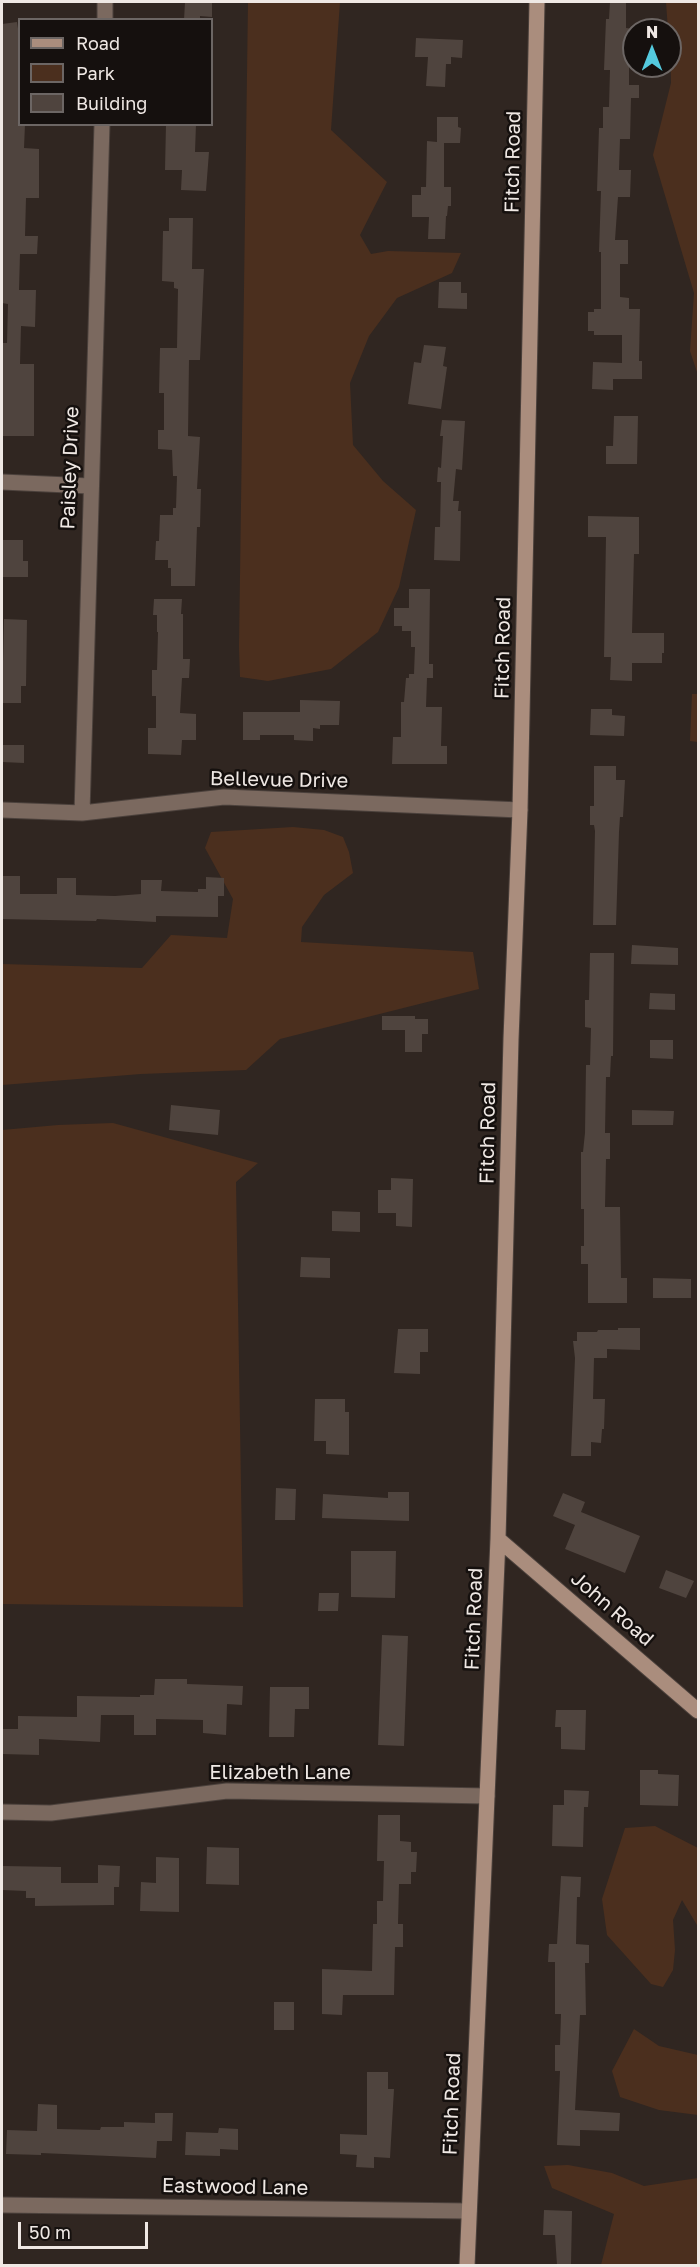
<!DOCTYPE html>
<style>
body{margin:0}
#map{position:relative;width:700px;height:2267px;overflow:hidden;background:#302621;font-family:"Golos Text",sans-serif}
canvas{display:block}
.frame{position:absolute;inset:0;border:3px solid #efe8e4;pointer-events:none}
.legend{position:absolute;left:18px;top:18px;width:195px;height:108px;box-sizing:border-box;background:#15100e;border:2px solid #6c6664;margin:0;padding:8px 10px;list-style:none;font-size:18px;color:#efe8e4}
.legend li{display:flex;align-items:center;gap:12px;height:30px}
.legend b{width:30px;border:2px solid #6c6664}
.north{position:absolute;left:622px;top:18px;width:60px;height:60px;box-sizing:border-box;background:#15100e;border:2px solid #6c6664;border-radius:50%;rotate:0deg;font-size:16px;font-weight:700;line-height:24px;text-align:center;color:#efe8e4}
.north::after{content:'';display:block;margin:auto;width:21px;height:27px;background:#54cade;clip-path:polygon(50% 0,100% 100%,50% 72%,0 100%)}
.scale{position:absolute;left:18px;top:2222px;width:130px;height:27px;box-sizing:border-box;border:3px solid #efe8e4;border-top:0;padding-left:8px;font-size:18px;line-height:21px;white-space:nowrap;color:#efe8e4;-webkit-text-stroke:4px #15100e;paint-order:stroke}
</style>
<div id="map">
<canvas width="700" height="2267"></canvas>
<div class="frame"></div>
<ul class="legend">
<li><b style="height:8px;background:#aa8d7d"></b>Road</li>
<li><b style="height:16px;background:#4b2f1e"></b>Park</li>
<li><b style="height:16px;background:#4f443e"></b>Building</li>
</ul>
<div class="north">N</div>
<div class="scale">50 m</div>
</div>
<script>
const c = document.querySelector('canvas').getContext('2d');
c.lineJoin = 'round';
function fillPath(path, color) {
  c.fillStyle = color;
  c.fill(path, 'evenodd');
}
function toPath(rows) {
  const path = new Path2D();
  for (const r of rows) {
    path.moveTo(r[0], r[1]);
    for (let i = 2; i < r.length; i += 2) path.lineTo(r[i], r[i + 1]);
  }
  return path;
}
function stroke(path, color, width, dash) {
  c.strokeStyle = color;
  c.lineWidth = width;
  c.lineCap = dash ? 'butt' : 'round';
  c.setLineDash(dash || []);
  c.stroke(path);
}
function label(font, color, halo, rows, align = 'center') {
  c.font = font + ' "Golos Text",sans-serif';
  c.lineWidth = 5;
  c.setLineDash([]);
  c.textBaseline = 'middle';
  c.strokeStyle = halo;
  c.fillStyle = color;
  for (const [text, x, y, turn = 0] of rows) {
    c.save();
    c.translate(x, y);
    c.rotate((+turn || 0) * Math.PI / 180);
    c.textAlign = isNaN(turn) ? turn : align;
    if (halo) c.strokeText(text, 0, 0);
    c.fillText(text, 0, 0);
    c.restore();
  }
}
fillPath(toPath([
 [248,2,340,2,331,130,387,182,360,235,371,254,388,251,461,253,452,273,397,298,369,336,350,383,353,445,383,481,416,510,399,587,378,632,331,669,268,681,240,677,239,647],
 [666,2,698,2,698,375,690,351,694,293,653,155,671,83,670,30,668,30],
 [692,694,698,694,698,742,690,741],
 [293,827,324,830,343,837,349,852,353,873,324,895,302,927,301,942,473,952,479,989,280,1039,246,1070,141,1074,2,1085,2,964,142,968,171,935,227,938,233,899,205,848,211,832],
 [113,1123,258,1163,236,1182,243,1607,2,1604,2,1130,58,1125],
 [655,1826,698,1848,698,1938,697,1925,682,1900,673,1920,675,1950,673,1970,663,1987,651,1984,607,1935,602,1899,625,1828],
 [634,2029,659,2046,698,2055,698,2115,659,2110,620,2097,612,2071],
 [568,2165,612,2173,644,2186,698,2178,698,2265,601,2265,614,2214,552,2188,544,2166]
]), '#4b2f1e');
fillPath(toPath([
 [185,2,212,2,212,17,200,16,200,20,184,20],
 [610,2,626,2,626,28,634,29,634,46,629,46,629,85,639,85,639,98,631,98,630,139,620,139,619,170,631,170,630,197,618,197,615,240,628,240,628,264,620,264,620,297,629,298,629,309,640,309,639,361,642,361,642,379,613,379,613,390,592,389,593,362,622,363,622,335,594,335,594,331,588,331,588,312,594,312,594,309,601,309,601,252,599,252,601,191,597,191,599,128,603,128,603,107,609,107,610,70,604,70,606,19,609,19],
 [17,22,20,42,20,124,25,124,24,148,39,149,39,198,26,198,25,236,38,236,37,254,20,254,19,290,36,290,35,327,21,326,20,364,34,364,34,436,2,436,2,343,7,343,8,304,2,303,2,24],
 [416,38,463,40,462,58,451,57,451,64,446,64,445,87,426,86,428,57,415,57],
 [437,117,458,117,458,127,461,128,460,143,444,143,444,187,451,187,451,206,448,206,447,216,446,216,445,239,428,239,429,217,412,217,412,195,421,195,421,187,426,187,427,141,437,142],
 [166,124,196,124,195,152,209,152,206,191,181,190,182,170,165,170],
 [169,218,193,218,192,269,204,269,200,360,189,360,188,436,200,437,197,489,201,489,200,527,197,527,195,586,171,586,171,568,168,568,168,560,155,560,156,541,159,541,160,515,173,515,173,508,176,508,177,476,173,476,172,450,158,449,158,430,164,430,164,393,159,393,160,348,177,348,178,289,174,288,174,282,162,281,163,231,169,231],
 [439,282,461,282,461,293,467,293,467,309,438,308],
 [424,345,446,347,443,366,447,367,441,409,408,404,414,362,421,363],
 [614,416,638,416,637,464,606,464,606,446,613,446],
 [442,420,465,421,462,470,456,469,453,501,459,501,458,511,461,511,460,561,434,560,435,527,440,527,441,482,437,482,438,467,441,468,443,436,440,436],
 [588,516,639,517,639,554,634,554,632,633,664,633,664,653,662,653,662,663,632,663,632,681,610,680,611,657,604,657,606,537,588,537],
 [2,540,23,540,23,561,28,561,28,577,2,577],
 [409,589,430,589,429,664,433,664,433,678,427,678,426,707,442,707,441,746,447,746,447,764,392,764,393,737,401,737,401,702,404,702,406,678,409,678,409,674,414,674,415,647,411,647,411,631,402,631,402,626,394,626,394,608,409,608],
 [154,599,182,599,181,614,183,614,183,659,190,659,189,678,182,678,180,713,196,714,196,740,182,740,181,755,148,754,148,728,156,728,156,696,152,696,152,670,157,670,158,632,157,632,157,615,153,615],
 [4,619,27,620,26,686,21,686,21,703,2,703],
 [300,700,340,701,339,725,320,725,320,729,313,728,313,741,294,740,294,735,260,735,260,740,243,740,243,712,300,712],
 [591,709,612,709,612,715,625,716,624,736,590,735],
 [2,745,24,745,24,763,2,762],
 [594,766,616,766,616,780,625,780,623,817,620,817,619,832,616,925,593,925,595,831,594,825,590,825,590,806,594,806],
 [2,876,20,876,20,894,57,894,57,878,76,878,76,895,115,896,141,894,141,880,162,880,161,891,198,892,198,889,206,889,206,877,224,878,224,896,218,896,218,917,156,916,156,922,97,919,96,921,2,919],
 [632,945,678,948,678,965,631,964],
 [590,953,614,953,613,1056,611,1056,610,1077,606,1077,605,1133,610,1133,610,1159,606,1159,605,1207,620,1207,621,1278,627,1278,627,1303,588,1303,588,1264,581,1264,581,1246,584,1246,584,1209,581,1209,581,1152,583,1152,585,1133,586,1065,590,1065,591,1028,585,1027,585,1000,589,1000],
 [650,993,675,994,675,1010,649,1009],
 [382,1016,415,1016,415,1019,428,1019,428,1034,422,1034,422,1052,405,1052,405,1030,382,1030],
 [650,1040,673,1040,673,1059,650,1058],
 [171,1105,220,1110,218,1135,169,1130],
 [632,1110,674,1111,673,1125,632,1125],
 [391,1178,413,1179,412,1227,396,1226,396,1213,378,1213,378,1190,391,1190],
 [332,1211,360,1212,360,1232,332,1231],
 [301,1257,330,1258,330,1278,300,1277],
 [653,1278,691,1279,691,1298,653,1298],
 [618,1328,640,1328,640,1350,607,1349,607,1358,594,1358,593,1399,605,1399,604,1429,602,1429,601,1443,591,1442,591,1456,571,1456,575,1358,573,1341,577,1341,577,1332,597,1332,598,1330,618,1330],
 [398,1329,428,1329,428,1352,420,1352,420,1374,394,1373],
 [315,1399,345,1399,345,1412,349,1412,349,1455,326,1454,326,1441,314,1441],
 [276,1488,296,1489,295,1520,275,1520],
 [388,1492,409,1492,409,1521,322,1518,323,1494,388,1498],
 [563,1493,585,1502,581,1512,640,1536,625,1573,565,1549,575,1525,553,1516],
 [351,1551,396,1551,395,1598,351,1597],
 [666,1570,694,1581,686,1598,659,1588],
 [319,1593,339,1593,338,1611,318,1611],
 [382,1635,408,1636,404,1746,378,1745],
 [155,1679,187,1679,187,1684,243,1686,242,1705,227,1704,226,1735,203,1733,203,1720,156,1719,156,1735,134,1735,134,1715,101,1715,100,1742,39,1739,39,1755,2,1754,2,1729,18,1729,18,1716,77,1717,77,1696,140,1697,140,1695,154,1695],
 [270,1687,309,1687,309,1709,295,1709,294,1737,269,1737],
 [556,1710,586,1710,585,1750,561,1749,561,1727,555,1727],
 [640,1770,658,1770,658,1774,679,1775,678,1806,640,1805],
 [564,1790,589,1791,588,1807,584,1807,583,1847,552,1846,553,1805,564,1805],
 [378,1815,400,1815,400,1841,411,1842,411,1852,417,1852,416,1872,411,1872,411,1884,399,1884,398,1924,403,1924,403,1947,395,1947,394,1995,343,1995,342,2015,322,2014,322,1969,372,1971,373,1924,377,1924,377,1901,383,1901,384,1861,377,1861],
 [207,1847,239,1848,239,1885,206,1884],
 [156,1857,179,1858,179,1912,140,1911,141,1882,156,1883],
 [98,1865,120,1866,119,1887,114,1887,114,1905,35,1906,35,1898,26,1898,26,1891,2,1890,2,1866,61,1867,61,1883,98,1883],
 [561,1876,581,1877,580,1897,577,1897,576,1944,589,1945,589,1963,585,1963,586,2015,580,2015,575,2110,620,2113,619,2131,580,2130,580,2146,557,2145,560,2071,555,2071,555,2045,560,2045,561,2014,555,2014,555,1962,548,1962,549,1944,557,1944],
 [274,2002,294,2002,294,2030,274,2030],
 [367,2072,388,2072,388,2089,394,2089,390,2158,374,2157,374,2168,356,2167,357,2155,340,2154,340,2134,367,2135],
 [38,2104,57,2105,57,2129,100,2130,101,2127,124,2127,124,2122,155,2123,155,2113,173,2113,172,2141,157,2141,156,2158,41,2153,41,2155,6,2154,7,2130,37,2131],
 [219,2128,238,2129,238,2150,220,2149,220,2156,185,2155,186,2132,218,2133],
 [544,2210,572,2211,571,2265,557,2265,555,2235,543,2235]
]), '#4f443e');
const street = toPath([
 [105,20,105,2],
 [2,482,90,486],
 [2,810,82,813,224,797,520,810],
 [82,813,102,124],
 [2,1812,51,1813,227,1791,487,1796],
 [2,2205,469,2211]
]);
const secondary = toPath([
 [498,1539,698,1711],
 [467,2266,498,1539,511,1039,520,810,537,2]
]);
stroke(street, '#4b413c', 17);
stroke(secondary, '#4b413c', 17);
stroke(street, '#7b695f', 15);
stroke(secondary, '#aa8d7d', 15);
label('20px', '#efe8e4', '#15100e', [
 ["Fitch Road",513,162,-89],
 ["Paisley Drive",70,468,-88],
 ["Fitch Road",503,648,-89],
 ["Bellevue Drive",279,780,1],
 ["Fitch Road",488,1133,-89],
 ["John Road",612,1609,41],
 ["Fitch Road",474,1619,-88],
 ["Elizabeth Lane",280,1773],
 ["Fitch Road",452,2104,-88],
 ["Eastwood Lane",235,2187,1]
]);
</script>
